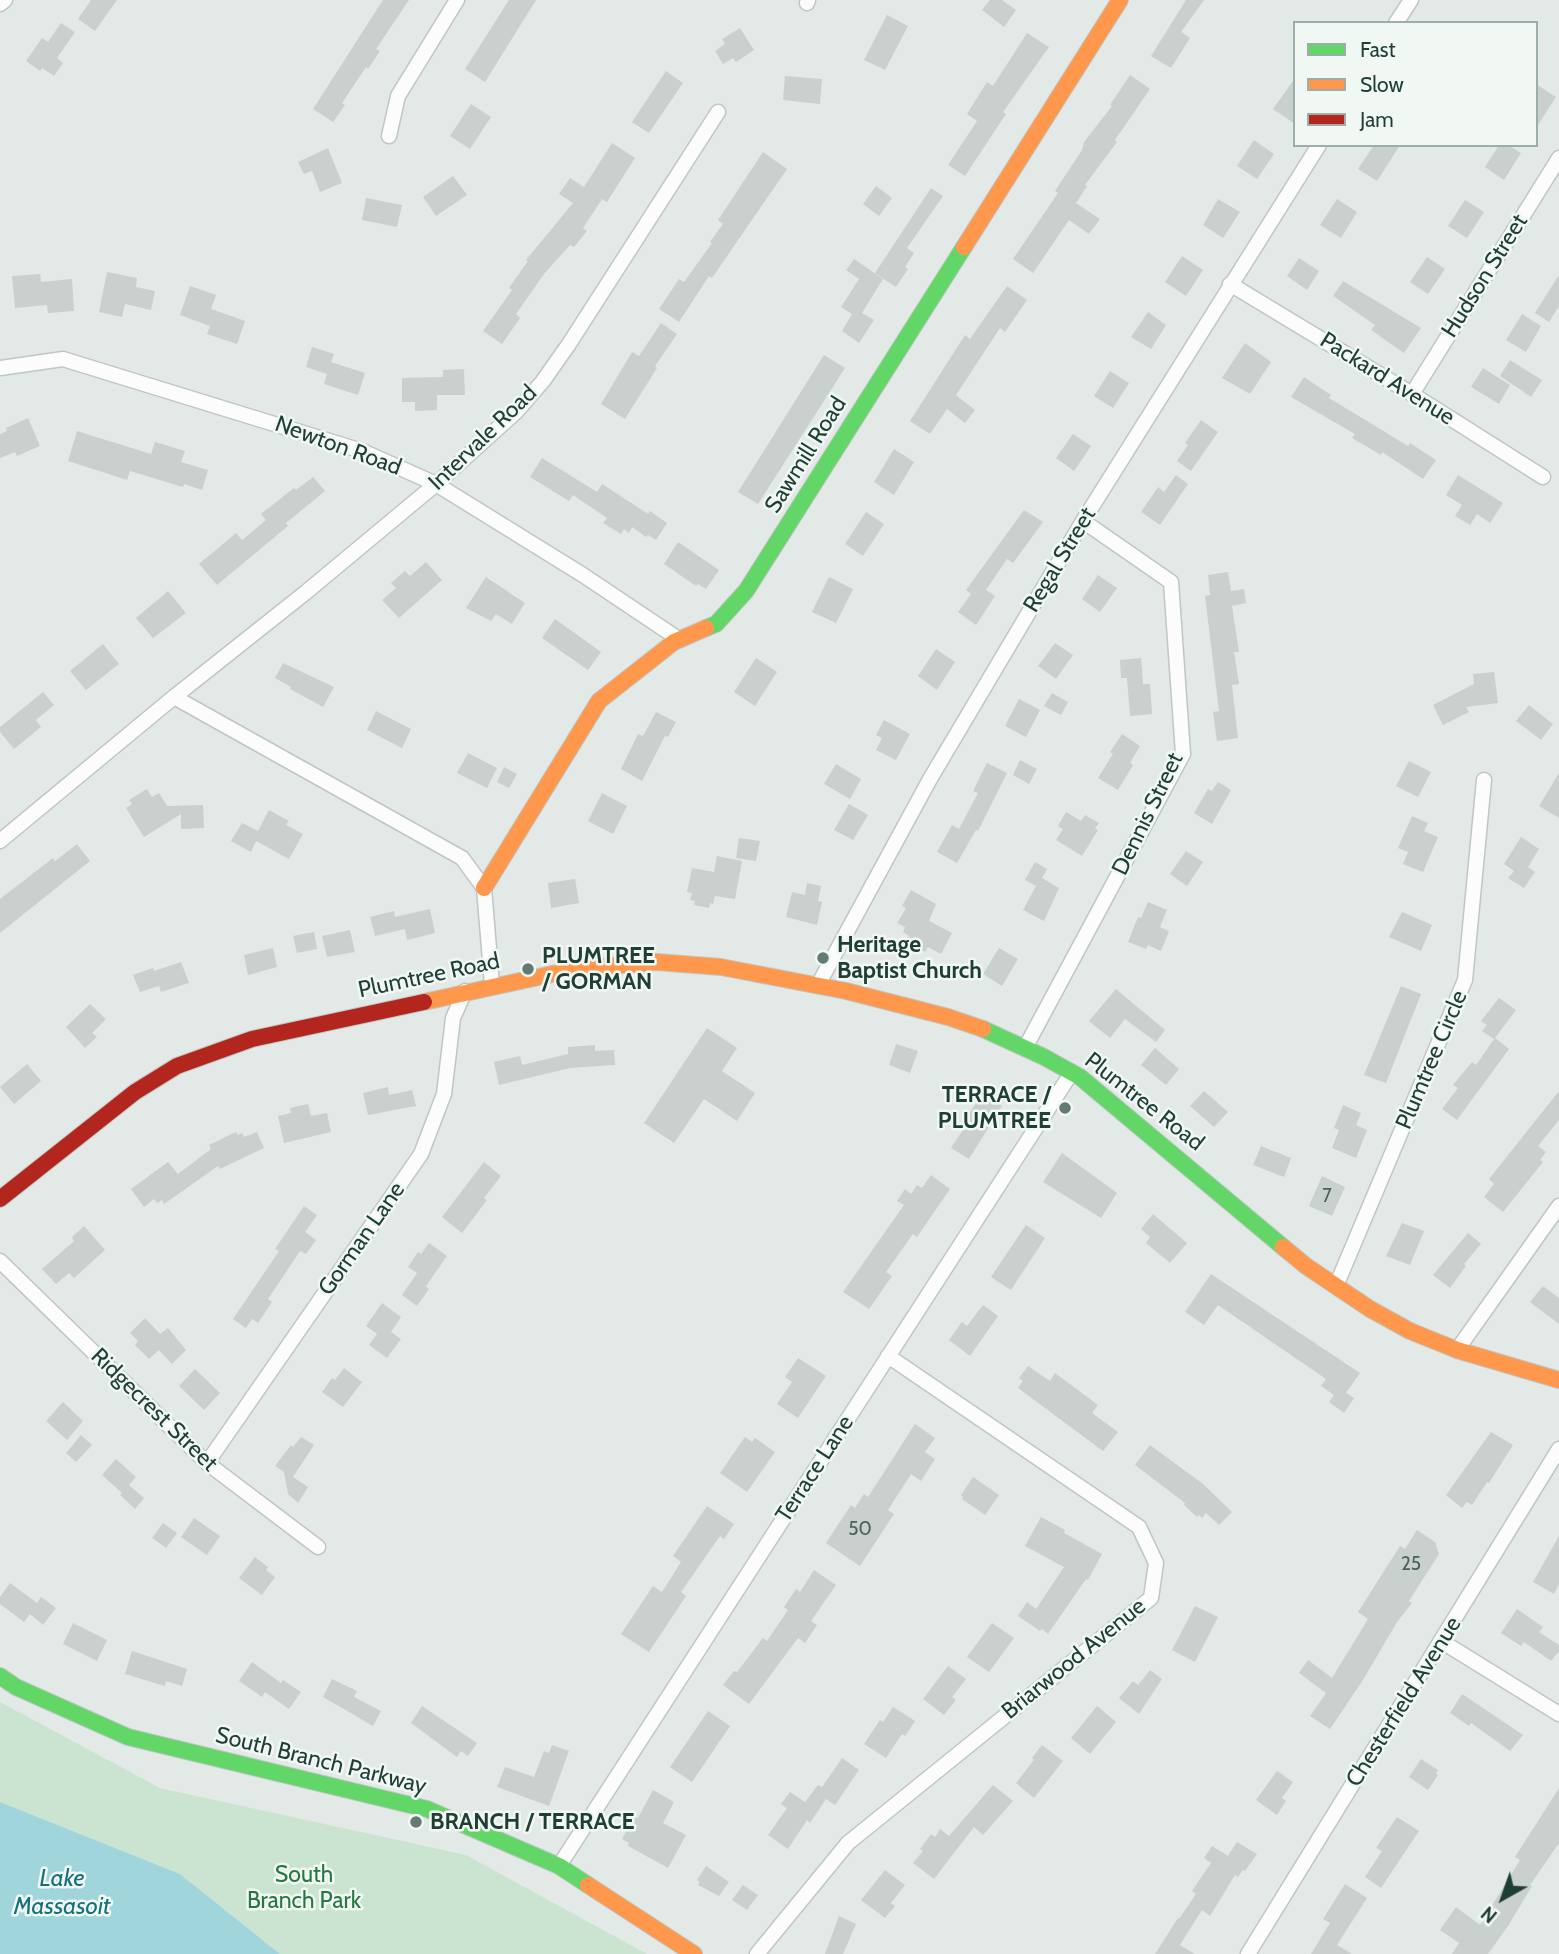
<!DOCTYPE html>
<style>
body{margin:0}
#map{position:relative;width:1559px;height:1954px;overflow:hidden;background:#e3e9e6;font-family:Cabin,sans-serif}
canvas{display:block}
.legend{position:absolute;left:1293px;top:21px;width:245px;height:126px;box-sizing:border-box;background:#f1f8f4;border:2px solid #9daea8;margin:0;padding:9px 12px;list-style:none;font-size:21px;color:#1f3e35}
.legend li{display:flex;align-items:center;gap:14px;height:35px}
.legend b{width:35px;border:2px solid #9daea8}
.north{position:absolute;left:1468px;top:1863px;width:70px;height:70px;-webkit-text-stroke:5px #f1f8f4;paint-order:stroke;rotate:220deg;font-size:19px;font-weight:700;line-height:28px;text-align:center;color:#1f3e35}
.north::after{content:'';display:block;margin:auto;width:24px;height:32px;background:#1f3e35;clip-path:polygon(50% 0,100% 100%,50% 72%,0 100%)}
</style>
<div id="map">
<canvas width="1559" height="1954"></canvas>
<ul class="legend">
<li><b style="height:9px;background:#63d668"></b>Fast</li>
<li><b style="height:9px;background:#ff974d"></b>Slow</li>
<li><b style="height:9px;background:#b3261e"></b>Jam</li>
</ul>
<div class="north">N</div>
</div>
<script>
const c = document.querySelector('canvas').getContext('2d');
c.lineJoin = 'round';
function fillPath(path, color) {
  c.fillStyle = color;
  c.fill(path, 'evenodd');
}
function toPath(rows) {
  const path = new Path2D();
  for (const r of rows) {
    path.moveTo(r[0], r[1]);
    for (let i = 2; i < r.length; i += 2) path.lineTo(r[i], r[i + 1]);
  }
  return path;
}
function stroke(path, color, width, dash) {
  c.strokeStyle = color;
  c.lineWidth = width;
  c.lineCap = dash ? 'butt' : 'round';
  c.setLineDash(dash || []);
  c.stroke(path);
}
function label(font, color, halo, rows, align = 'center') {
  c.font = font + ' Cabin,sans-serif';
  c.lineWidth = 5;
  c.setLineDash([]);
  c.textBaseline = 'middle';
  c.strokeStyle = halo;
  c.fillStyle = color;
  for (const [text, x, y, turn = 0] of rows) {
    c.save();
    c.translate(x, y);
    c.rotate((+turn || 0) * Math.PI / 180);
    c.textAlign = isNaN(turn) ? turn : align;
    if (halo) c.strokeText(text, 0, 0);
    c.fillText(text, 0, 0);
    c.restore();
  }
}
fillPath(toPath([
 [0,1702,160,1788,466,1855,647,1954,280,1954,180,1874,0,1802]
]), '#cbe4d1');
fillPath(toPath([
 [0,1802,180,1874,280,1954,0,1954]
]), '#a0d5db');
fillPath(toPath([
 [91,0,117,0,95,31,78,19],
 [383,0,409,0,376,49,380,51,368,69,366,67,342,103,345,105,333,122,313,109],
 [509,0,536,0,485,82,465,69],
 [990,0,1002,0,1016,10,1004,27,982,10],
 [1186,0,1204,0,1181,32,1190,38,1171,68,1151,56],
 [887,15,908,26,885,70,864,60],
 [61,23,75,32,57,58,63,63,54,76,42,68,40,71,26,61,42,38,48,42],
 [740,28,754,50,736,62,733,58,723,64,715,51,725,44,722,39],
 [1027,33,1049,47,1003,112,1006,114,965,176,948,165,977,121,967,114,987,82,993,86],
 [666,71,683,83,649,133,632,122],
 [1130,75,1150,89,1115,140,1117,142,1085,185,1087,186,1076,203,1100,219,1089,234,1069,220,1033,273,1013,259,1058,193,1055,191,1082,150,1084,142,1112,106,1110,105],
 [785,76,822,79,820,104,783,100],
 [1295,78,1295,124,1273,109],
 [1536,84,1556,97,1536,128],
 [471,104,491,117,470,149,450,136],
 [1254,140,1274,154,1257,179,1237,166],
 [612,143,635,158,607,202,602,199,583,228,587,231,574,247,570,245,544,274,516,314,520,318,502,344,483,331,512,290,509,288,528,261,526,260,573,203,559,194,570,178,584,187],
 [1374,145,1400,145,1377,181,1358,169],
 [1499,145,1508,145,1521,153,1504,180,1485,167],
 [328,148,342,183,320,192,312,171,304,174,298,162],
 [763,152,787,169,712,278,709,276,679,322,659,309,679,279,684,282,712,243,710,242,723,224,718,220],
 [453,176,467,195,436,216,423,197],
 [876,186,892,198,879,216,863,204],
 [931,188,943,196,907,248,914,253,905,267,908,269,896,287,875,273],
 [366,198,402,205,397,227,362,220],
 [1218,199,1240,212,1223,238,1203,225],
 [1337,199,1357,212,1341,238,1320,225],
 [1465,200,1484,212,1467,238,1448,226],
 [1182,256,1203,270,1186,296,1165,282],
 [1427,257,1445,269,1428,294,1410,282],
 [1299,258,1319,271,1307,290,1287,276],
 [854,259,883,279,862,313,874,320,859,343,842,331,852,314,841,307,859,279,846,270],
 [107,272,137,278,136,287,155,291,151,310,125,304,122,317,99,312],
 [40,274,41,282,72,279,74,311,48,313,47,305,15,308,12,276],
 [1559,275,1559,306,1549,322,1535,313],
 [1343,281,1421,328,1404,353,1371,330,1375,325,1333,296],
 [190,286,216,295,211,309,245,321,237,344,207,334,210,326,180,315],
 [1007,286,1027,300,1005,332,1000,328,956,395,975,410,965,423,947,409,930,434,910,421,965,335,970,339],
 [1148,312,1166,325,1151,349,1131,337],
 [1522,314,1541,326,1526,352,1506,340],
 [661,323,677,334,655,366,657,368,625,419,601,404,632,352,639,356],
 [1245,343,1271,362,1250,394,1222,378],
 [312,347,334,354,331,362,365,373,358,395,324,384,327,374,306,367],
 [824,355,845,368,758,504,738,492],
 [1510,360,1542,380,1531,397,1500,376],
 [1483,368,1510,385,1499,404,1471,387],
 [464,369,465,395,437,395,437,410,415,411,415,402,402,402,402,378,443,377,443,370],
 [1110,371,1129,383,1113,408,1094,396],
 [1304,377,1331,395,1329,398,1408,446,1410,443,1436,460,1423,479,1382,452,1381,455,1352,438,1355,434,1291,397],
 [28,418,40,446,17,456,15,452,0,458,0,434,7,431,6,428],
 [1201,420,1218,432,1191,471,1177,461,1188,445,1185,443],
 [77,431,151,454,155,442,185,451,181,462,208,470,202,490,184,484,183,487,130,471,127,480,68,461],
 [1073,434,1091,446,1074,471,1056,458],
 [894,449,914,462,894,495,874,482],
 [542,458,597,492,602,484,648,514,650,511,667,523,656,540,648,535,646,537,632,527,629,533,624,529,621,534,603,523,607,518,573,495,569,501,530,477],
 [1176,475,1188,484,1160,525,1141,512,1158,487,1164,492],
 [1458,475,1503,503,1490,523,1477,514,1470,525,1455,516,1462,505,1446,495],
 [313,477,325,491,286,523,288,526,217,585,199,564,236,533,242,540,266,520,261,514,294,488,296,490],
 [1024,510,1043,522,1013,563,1007,559,986,590,995,596,976,625,958,612,971,594,966,590],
 [866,512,884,524,863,556,845,544],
 [678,542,719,570,706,589,698,584,696,586,664,564],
 [426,562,442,580,399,618,382,600,396,588,391,583,405,571,410,576],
 [1228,572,1231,591,1244,589,1246,603,1232,606,1239,652,1234,652,1239,684,1232,685,1238,738,1217,741,1213,712,1219,711,1205,596,1210,595,1208,575],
 [1098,575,1117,588,1100,612,1082,599],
 [486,577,525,603,512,624,496,614,491,621,466,608],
 [829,577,853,589,836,623,812,612],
 [168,591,186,613,153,638,136,618],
 [555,619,601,652,588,670,542,638],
 [1055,643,1073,655,1056,679,1038,666],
 [103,644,119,664,86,690,70,671],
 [936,649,955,662,937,690,918,676],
 [756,658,777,672,755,706,734,692],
 [1141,658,1143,684,1150,684,1152,714,1130,716,1127,678,1121,678,1120,660],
 [283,663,334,687,323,707,290,689,291,687,275,678],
 [1494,672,1498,703,1466,707,1469,712,1443,725,1433,705,1474,684,1473,674],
 [43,692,54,705,36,720,41,727,14,749,0,732,0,727],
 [1052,693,1068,702,1061,715,1044,706],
 [1019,699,1040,710,1026,737,1005,726],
 [1529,705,1553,724,1541,740,1516,721],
 [376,711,411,729,402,748,367,730],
 [656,712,676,722,668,737,665,736,642,781,621,769,638,734,643,736],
 [884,720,910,734,896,760,876,750,882,738,876,735],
 [1122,734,1140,746,1130,763,1133,765,1118,790,1098,778,1113,754,1110,752],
 [468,753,497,768,487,788,457,773],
 [1020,760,1037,769,1029,784,1013,775],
 [1409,761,1431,772,1418,797,1396,786],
 [987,763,1007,773,978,831,976,830,957,863,937,852,952,825,959,829,978,793,973,791],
 [836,764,861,779,850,799,824,784],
 [504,767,517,774,509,788,497,782],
 [1559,773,1559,818,1539,806],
 [1218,782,1231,790,1212,824,1194,813,1208,789,1212,791],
 [147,789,152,797,159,793,167,806,203,805,204,828,181,829,181,814,144,837,126,808,132,804,129,800],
 [602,793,627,806,613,834,588,821],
 [849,804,868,815,853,840,834,830],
 [269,810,289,821,286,825,303,834,289,859,256,841,251,852,231,841,242,823,258,831],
 [1066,812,1081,821,1085,815,1099,823,1095,828,1098,830,1082,856,1056,840,1063,829,1058,826],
 [1412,816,1428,823,1424,831,1438,837,1423,872,1403,864,1408,852,1398,848],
 [1521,837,1539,849,1528,867,1535,872,1524,888,1508,878,1514,871,1504,864],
 [739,838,760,841,756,861,736,858],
 [77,844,90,861,0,933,0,899,53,858,55,861],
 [1186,851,1203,862,1187,886,1170,874],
 [717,856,742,861,735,899,715,896,713,904,710,903,709,908,694,905,695,901,690,900,692,893,687,892,692,868,714,872],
 [1035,862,1047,869,1042,878,1059,888,1044,921,1023,910,1036,886,1025,880],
 [575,879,579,903,551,908,548,883],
 [807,883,821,886,818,901,822,902,817,925,786,917,792,892,805,895],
 [911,890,936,904,929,921,952,933,941,954,928,947,925,952,905,942,909,936,903,932,905,927,897,923,906,908,902,906],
 [1148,902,1167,910,1160,927,1169,931,1161,951,1148,945,1146,949,1128,942,1138,917,1141,918],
 [430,909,435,933,407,940,405,929,375,936,370,917,394,911,395,917],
 [1402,912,1432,925,1421,951,1389,937],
 [350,930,355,952,327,957,322,936],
 [314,932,317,949,297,953,293,936],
 [273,948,277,967,248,975,244,955],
 [999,948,1018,959,1002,986,983,974],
 [181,962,189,983,161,992,159,986,140,992,133,975,153,968,154,971],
 [1401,986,1421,994,1386,1083,1364,1075],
 [1116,989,1165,1030,1156,1042,1125,1019,1110,1038,1089,1021],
 [1499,998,1516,1010,1495,1038,1509,1049,1457,1120,1442,1109,1458,1088,1453,1085,1472,1062,1476,1065,1494,1039,1482,1031,1487,1025,1481,1021],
 [90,1004,106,1019,92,1033,97,1037,85,1048,66,1027],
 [707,1028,737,1048,722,1071,755,1093,737,1121,704,1099,674,1143,644,1123],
 [896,1044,918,1051,910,1073,889,1065],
 [595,1045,595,1051,614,1050,615,1065,570,1068,499,1085,494,1062,520,1056,522,1065,568,1054,568,1047],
 [1155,1048,1179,1069,1166,1085,1141,1065],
 [27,1064,41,1081,14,1104,0,1087],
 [988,1086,1002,1096,998,1103,1002,1106,969,1159,951,1148,966,1125,963,1122],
 [388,1087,389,1095,412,1090,416,1106,368,1115,363,1093],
 [1204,1091,1228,1112,1214,1127,1190,1106],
 [1559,1091,1559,1120,1538,1146,1546,1152,1540,1160,1543,1162,1503,1212,1484,1197,1494,1184,1489,1179],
 [308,1104,311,1116,327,1113,331,1132,284,1143,278,1116,291,1113,290,1108],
 [1343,1105,1361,1113,1356,1125,1367,1130,1356,1158,1332,1148,1339,1130,1334,1128],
 [236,1132,238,1135,242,1133,244,1137,257,1132,264,1148,220,1169,218,1166,164,1204,162,1200,157,1203,154,1199,144,1207,131,1189,168,1162,178,1174,211,1149,209,1145],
 [1261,1146,1291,1158,1284,1177,1253,1165],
 [1062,1153,1117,1193,1101,1218,1043,1182],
 [484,1162,501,1176,484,1198,487,1200,462,1233,442,1217],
 [931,1175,950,1189,917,1237,913,1234,886,1272,892,1276,869,1309,843,1292,904,1205,897,1201,905,1189,911,1194,917,1185,922,1188],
 [1322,1176,1345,1187,1332,1216,1309,1206],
 [304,1206,317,1215,305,1232,316,1240,306,1254,300,1251,268,1299,272,1302,258,1323,252,1319,246,1328,233,1319,279,1251,275,1249],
 [1153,1214,1187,1243,1170,1263,1146,1243,1150,1237,1141,1229],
 [1402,1223,1424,1231,1410,1265,1386,1256],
 [1026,1225,1045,1238,1011,1290,991,1277],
 [84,1226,105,1250,74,1278,69,1273,56,1284,42,1269,74,1241,72,1237],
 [1468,1233,1481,1244,1464,1264,1466,1266,1450,1288,1433,1275],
 [429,1243,447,1256,426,1286,429,1289,417,1306,402,1295,417,1273,408,1267,418,1252,421,1254],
 [1211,1274,1360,1373,1346,1393,1354,1398,1344,1413,1329,1402,1334,1395,1321,1386,1326,1379,1218,1305,1204,1325,1185,1312],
 [1543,1286,1559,1298,1559,1324,1530,1302],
 [382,1303,401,1317,391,1332,401,1339,387,1358,369,1345,377,1334,366,1326],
 [983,1305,998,1316,970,1356,949,1340,962,1322,967,1326],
 [145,1318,160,1334,168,1328,186,1350,172,1364,159,1350,149,1359,135,1345,138,1341,130,1333],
 [798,1358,826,1376,798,1418,777,1404,792,1382,785,1377],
 [1028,1366,1050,1381,1055,1373,1098,1405,1092,1413,1118,1432,1103,1451,1018,1388,1023,1381,1019,1378],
 [344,1368,362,1382,343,1407,322,1392,332,1378,335,1380],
 [195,1369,220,1393,204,1410,179,1386],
 [63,1402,83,1421,67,1440,46,1421],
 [915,1424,935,1438,925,1452,935,1459,921,1481,911,1474,888,1510,894,1514,860,1566,826,1543,851,1505,855,1508,864,1494,868,1497],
 [1491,1432,1513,1445,1489,1483,1487,1482,1472,1505,1467,1502,1462,1508,1446,1495],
 [81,1435,92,1445,76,1462,66,1453],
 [301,1437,314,1445,293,1477,308,1487,298,1503,288,1494,284,1472,275,1466,291,1445,293,1447],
 [745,1437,752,1442,755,1438,775,1452,747,1492,720,1473],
 [1150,1445,1203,1484,1232,1512,1219,1525,1206,1513,1202,1518,1199,1515,1197,1517,1184,1505,1185,1503,1135,1465],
 [116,1459,136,1477,129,1485,144,1498,135,1509,120,1495,122,1493,102,1475],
 [973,1477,999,1495,985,1515,962,1499,963,1497,961,1495],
 [707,1506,734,1524,724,1539,720,1536,681,1592,686,1596,649,1652,621,1634,653,1586,662,1592,681,1562,673,1556],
 [1041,1517,1065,1530,1064,1533,1102,1554,1088,1580,1086,1579,1048,1634,1042,1629,1040,1631,1018,1616,1027,1602,1036,1609,1064,1567,1025,1546],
 [194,1518,220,1536,207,1555,181,1537],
 [163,1523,177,1533,166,1548,152,1538],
 [1417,1530,1435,1542,1439,1554,1409,1601,1412,1603,1397,1622,1363,1680,1330,1729,1310,1716,1326,1693,1299,1673,1308,1660,1332,1678,1368,1619,1358,1612,1400,1546,1405,1549],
 [1559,1536,1559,1584,1554,1594,1533,1582],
 [255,1557,268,1567,266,1570,275,1577,262,1595,239,1578],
 [814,1570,836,1585,811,1621,817,1625,805,1643,798,1638,749,1704,723,1685,734,1671,737,1672,763,1638,767,1641,788,1610,784,1607,796,1589,800,1592],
 [10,1583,37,1603,41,1597,56,1608,43,1625,30,1614,24,1622,0,1604,0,1597],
 [1195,1606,1218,1617,1195,1662,1172,1650],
 [1517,1609,1543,1627,1539,1632,1559,1645,1559,1651,1551,1661,1524,1642,1521,1646,1501,1633],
 [73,1623,107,1640,97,1661,63,1644],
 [992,1623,1014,1638,989,1672,967,1657],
 [132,1651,187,1669,182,1686,166,1681,165,1686,125,1674],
 [252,1662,281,1683,283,1680,301,1692,289,1709,265,1692,262,1697,239,1681],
 [948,1666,966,1679,952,1697,956,1700,944,1715,923,1699],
 [1150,1670,1162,1679,1139,1714,1119,1698,1133,1681,1138,1685],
 [332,1679,357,1691,354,1697,381,1711,373,1726,323,1697],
 [1462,1694,1523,1735,1510,1751,1471,1723,1469,1726,1450,1713],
 [422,1706,477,1743,468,1756,461,1751,457,1757,411,1723],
 [1097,1706,1116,1722,1090,1754,1071,1738],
 [893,1707,915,1721,905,1736,902,1734,886,1758,864,1744,880,1720,883,1722],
 [708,1711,730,1726,692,1782,670,1767],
 [552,1745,569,1751,549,1806,497,1787,505,1767,534,1777,544,1751,549,1753],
 [1042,1745,1063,1761,1034,1798,1016,1783,1034,1760,1032,1758],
 [842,1758,859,1770,835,1805,826,1799,810,1823,807,1820,788,1849,768,1835,787,1808,781,1804,790,1792,805,1802,818,1785,822,1787],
 [1421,1759,1438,1770,1436,1773,1438,1775,1428,1790,1409,1777],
 [1277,1771,1293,1782,1282,1798,1286,1801,1277,1815,1256,1800],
 [993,1785,1013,1801,983,1835,974,1827,934,1879,913,1863,923,1851,920,1849,931,1834,935,1837,940,1829,949,1836],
 [1559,1788,1559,1843,1530,1885,1532,1886,1508,1926,1488,1954,1452,1954,1459,1943,1440,1930,1456,1907,1480,1925,1520,1860,1515,1857],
 [653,1790,674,1802,663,1823,686,1835,668,1868,628,1846,629,1843,622,1839,635,1816,638,1818],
 [1397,1817,1419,1831,1381,1888,1365,1877,1382,1851,1376,1848],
 [1237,1842,1257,1854,1245,1871,1243,1870,1238,1877,1235,1875,1210,1916,1202,1910,1180,1945,1195,1954,1155,1954,1178,1918,1179,1919,1196,1894,1192,1891,1211,1863,1204,1858,1212,1846,1228,1856],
 [706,1866,729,1882,719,1896,698,1885,700,1882,697,1880],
 [885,1870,905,1885,891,1903,895,1906,885,1918,861,1900],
 [1345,1884,1367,1898,1337,1945,1352,1954,1311,1954,1330,1923,1323,1919],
 [743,1885,758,1895,747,1910,732,1900],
 [839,1916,856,1924,843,1954,825,1954]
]), '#cad0cd');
const street = toPath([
 [807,3,808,0],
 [0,4,5,0],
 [1396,23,1411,0],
 [389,136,398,96,457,0],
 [1230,284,1412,394,1543,477],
 [0,368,63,359,362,451,436,484,583,575,680,640],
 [1412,394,1559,158],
 [174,697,305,593,436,484,517,411,543,381,569,344,718,112],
 [0,841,174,697,462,858,484,888,492,985],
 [818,985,930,779,1083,521,1319,145],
 [1025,1048,1183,754,1171,582,1083,521],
 [0,1261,207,1463,318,1547],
 [1336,1286,1465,980,1484,780],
 [1457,1350,1559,1206],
 [207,1463,421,1154,444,1094,453,1018,465,991],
 [1441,1641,1559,1714],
 [559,1866,1072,1072],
 [757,1954,848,1843,1151,1598,1156,1563,1139,1527,888,1356],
 [1248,1954,1559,1449]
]);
const fast = toPath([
 [706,628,716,624,746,591,964,247],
 [983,1029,1044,1057,1080,1077,1283,1247],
 [0,1676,16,1687,128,1737,427,1809,559,1866,588,1885]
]);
const slow = toPath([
 [964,247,1120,0],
 [484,888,599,701,674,642,706,628],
 [424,1002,575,969,657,962,721,967,846,991,948,1017,983,1029],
 [1283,1247,1306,1266,1370,1309,1410,1331,1457,1350,1559,1380],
 [588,1885,694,1954]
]);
const jam = toPath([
 [0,1199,135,1092,177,1066,252,1039,424,1002]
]);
stroke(street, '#c0c6c3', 17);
stroke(fast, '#bec7c3', 18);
stroke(slow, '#bec7c3', 18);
stroke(jam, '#bec7c3', 18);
stroke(street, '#fbfcfb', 14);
stroke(fast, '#63d668', 16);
stroke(slow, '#ff974d', 16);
stroke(jam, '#b3261e', 16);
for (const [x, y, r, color] of [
 [823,958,7,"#647a73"],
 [528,969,7,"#647a73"],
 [1065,1108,7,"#647a73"],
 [416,1822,7,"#647a73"]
]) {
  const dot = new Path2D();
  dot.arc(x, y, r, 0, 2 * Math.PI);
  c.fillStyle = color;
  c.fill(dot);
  stroke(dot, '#f1f8f4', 2.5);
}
label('19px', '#4a635c', null, [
 ["7",1327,1196],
 ["50",860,1529],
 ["25",1411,1564]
]);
label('23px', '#1f3e35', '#f1f8f4', [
 ["Hudson Street",1485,276,-58],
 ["Packard Avenue",1387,379,32],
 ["Intervale Road",483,438,-44],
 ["Newton Road",338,446,20],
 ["Sawmill Road",806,455,-58],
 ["Regal Street",1060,560,-59],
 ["Dennis Street",1148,814,-64],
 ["Plumtree Road",429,976,-12],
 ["Plumtree Circle",1432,1060,-67],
 ["Plumtree Road",1144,1102,38],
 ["Gorman Lane",362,1239,-55],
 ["Ridgecrest Street",154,1410,44],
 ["Terrace Lane",815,1469,-57],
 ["Briarwood Avenue",1074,1659,-39],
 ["Chesterfield Avenue",1404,1702,-58],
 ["South Branch Parkway",321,1761,14]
]);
label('bold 23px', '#1f3e35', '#f1f8f4', [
 ["Heritage",837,945],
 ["Baptist Church",837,971],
 ["PLUMTREE",542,956],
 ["/ GORMAN",542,982],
 ["TERRACE /",1051,1095,"right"],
 ["PLUMTREE",1051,1121,"right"],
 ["BRANCH / TERRACE",430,1822]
], 'left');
label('23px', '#267843', '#f1f8f4', [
 ["South",304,1875],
 ["Branch Park",304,1901]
]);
label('italic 24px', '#14717f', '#f1f8f4', [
 ["Lake",62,1879],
 ["Massasoit",62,1907]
]);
</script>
